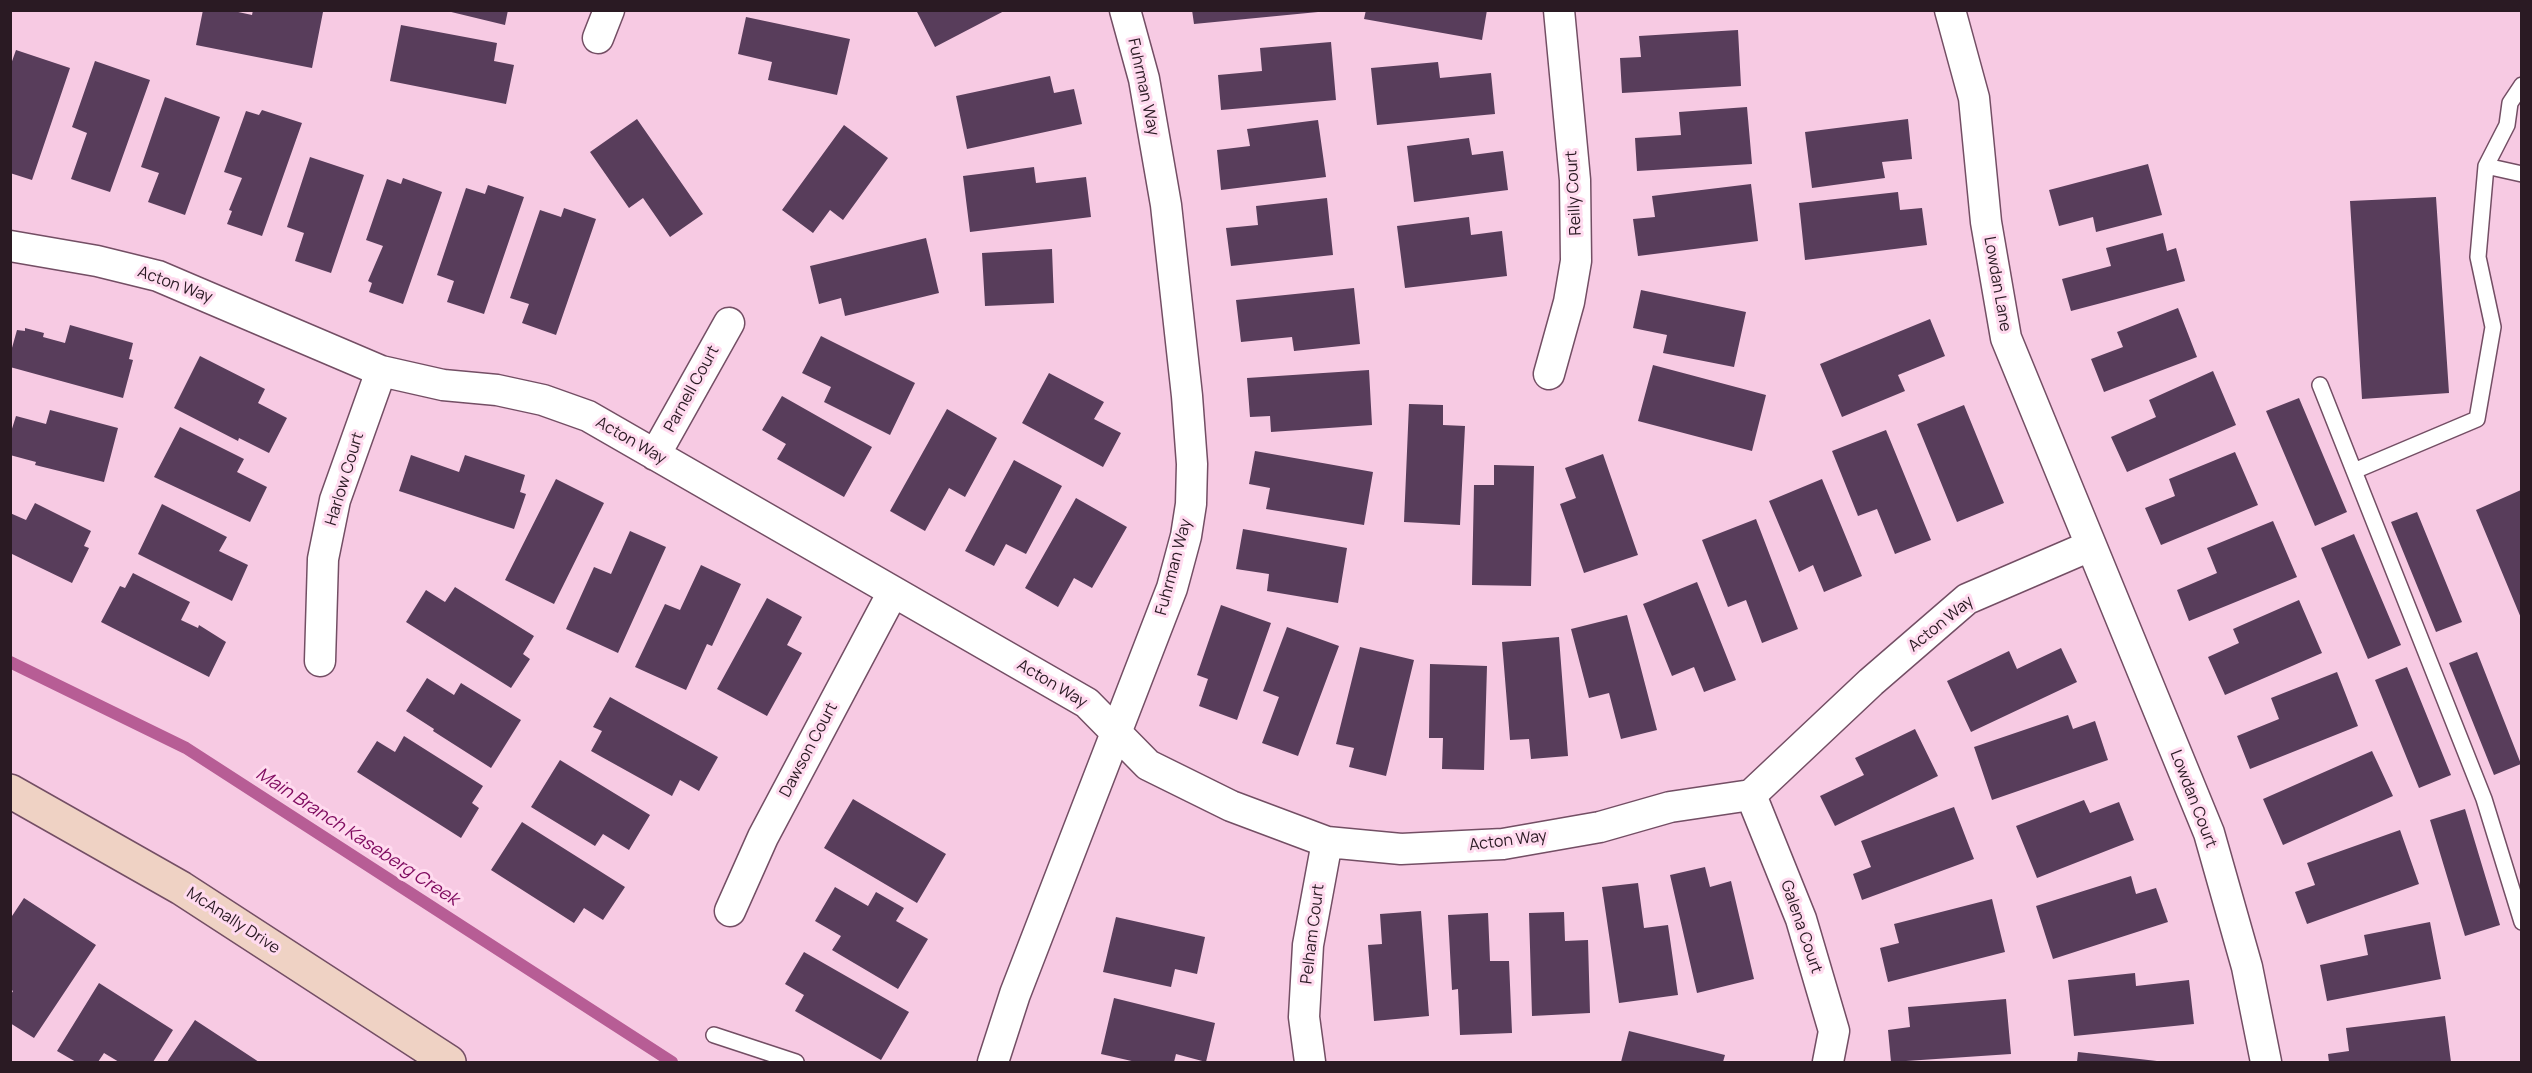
<!DOCTYPE html>
<style>
body{margin:0}
#map{position:relative;width:2532px;height:1073px;overflow:hidden;background:#f7cae3;font-family:Manrope,sans-serif}
canvas{display:block}
.frame{position:absolute;inset:0;border:12px solid #2a1a23;pointer-events:none}
</style>
<div id="map">
<canvas width="2532" height="1073"></canvas>
<div class="frame"></div>
</div>
<script>
const c = document.querySelector('canvas').getContext('2d');
c.lineJoin = 'round';
function toPath(rows) {
  const path = new Path2D();
  for (const r of rows) {
    path.moveTo(r[0], r[1]);
    for (let i = 2; i < r.length; i += 2) path.lineTo(r[i], r[i + 1]);
  }
  return path;
}
function stroke(path, color, width, dash) {
  c.strokeStyle = color;
  c.lineWidth = width;
  c.lineCap = dash ? 'butt' : 'round';
  c.setLineDash(dash || []);
  c.stroke(path);
}
function fillPath(path, color) {
  c.fillStyle = color;
  c.fill(path, 'evenodd');
}
function label(font, color, halo, rows, align = 'center') {
  c.font = font + ' Manrope,sans-serif';
  c.lineWidth = 6;
  c.setLineDash([]);
  c.textBaseline = 'middle';
  c.strokeStyle = halo;
  c.fillStyle = color;
  for (const [text, x, y, turn = 0] of rows) {
    c.save();
    c.translate(x, y);
    c.rotate((+turn || 0) * Math.PI / 180);
    c.textAlign = isNaN(turn) ? turn : align;
    if (halo) c.strokeText(text, 0, 0);
    c.fillText(text, 0, 0);
    c.restore();
  }
}
stroke(toPath([
 [10,662,186,748,672,1062]
]), '#b75d95', 12);
fillPath(toPath([
 [203,10,229,10,252,15,253,10,323,12,312,68,196,45],
 [443,10,508,10,505,25],
 [916,10,1006,10,935,47],
 [1192,10,1318,10,1318,12,1194,24],
 [1366,10,1487,10,1482,40,1364,19],
 [746,17,850,39,837,95,768,80,772,62,738,54],
 [401,25,497,43,494,61,514,65,506,104,390,81],
 [1738,30,1741,86,1622,93,1620,58,1641,57,1639,36],
 [1331,42,1336,100,1221,110,1218,75,1262,71,1260,48],
 [16,50,70,68,32,180,10,173,10,67],
 [95,61,150,80,110,192,71,179,87,133,72,127],
 [1438,62,1440,78,1491,73,1495,114,1377,125,1371,68],
 [1050,76,1054,93,1074,89,1082,124,967,149,956,96],
 [165,97,220,117,185,215,148,202,159,173,141,167],
 [1747,107,1752,164,1637,171,1635,138,1681,135,1679,112],
 [262,110,302,123,262,236,227,224,232,211,229,210,242,178,224,172,246,111,259,115],
 [637,119,703,214,670,237,643,198,629,208,590,152],
 [1908,119,1912,159,1882,162,1885,178,1812,188,1805,132],
 [1318,120,1326,177,1221,190,1217,150,1250,146,1247,129],
 [844,125,888,158,843,220,830,210,813,233,782,210],
 [1469,138,1472,155,1503,151,1508,190,1414,202,1407,146],
 [310,157,364,175,331,273,295,261,304,233,287,227],
 [2148,164,2162,215,2096,232,2093,217,2059,226,2049,190],
 [1034,167,1036,183,1086,177,1091,217,970,232,963,176],
 [403,178,442,192,403,304,369,292,372,283,368,281,383,246,366,240,387,179,401,184],
 [1751,184,1758,241,1638,256,1633,219,1655,217,1652,196],
 [488,185,524,197,484,314,447,302,454,281,437,275,466,188,485,194],
 [1898,192,1900,210,1922,208,1927,245,1805,260,1799,203],
 [2436,197,2449,393,2362,399,2350,201],
 [1327,198,1333,255,1231,266,1226,228,1258,225,1256,206],
 [564,208,596,219,556,335,522,323,529,304,510,298,540,210,561,217],
 [1469,217,1471,235,1502,231,1507,276,1405,288,1397,226],
 [2163,233,2167,251,2176,248,2185,281,2071,311,2062,279,2111,266,2106,248],
 [926,238,939,293,845,316,841,298,819,304,810,266],
 [1052,249,1054,303,985,306,982,253],
 [1354,288,1360,344,1294,351,1292,337,1241,342,1236,300],
 [1641,290,1746,312,1734,367,1663,353,1667,335,1633,328],
 [2178,308,2197,357,2104,392,2091,359,2123,347,2117,332],
 [1930,319,1945,356,1898,375,1905,391,1842,417,1820,364],
 [70,325,133,343,129,359,133,360,123,398,10,367,10,355,17,330,25,331,25,328,44,333,43,337,65,343],
 [821,336,915,383,890,435,824,402,831,387,802,373],
 [200,356,265,389,258,403,287,418,269,453,239,438,238,441,174,408],
 [1653,365,1766,395,1752,451,1638,421],
 [1369,370,1372,425,1271,432,1270,416,1250,417,1247,378],
 [2213,371,2236,425,2127,472,2111,437,2156,417,2149,400],
 [1049,373,1104,402,1094,419,1121,433,1103,467,1022,423],
 [782,396,872,447,844,497,777,459,786,444,762,430],
 [2299,398,2347,512,2315,526,2266,411],
 [1409,404,1443,405,1443,425,1465,426,1460,525,1404,522],
 [1964,405,2004,503,1957,522,1917,424],
 [947,409,997,438,965,497,949,488,925,531,890,511],
 [50,410,118,428,104,482,35,465,36,462,10,455,10,435,16,416,46,424],
 [180,427,244,459,237,472,267,487,250,522,154,477],
 [1886,430,1931,540,1895,554,1877,509,1858,516,1832,451],
 [1255,451,1373,472,1364,525,1266,509,1270,488,1249,484],
 [2235,452,2258,505,2161,545,2145,508,2175,496,2169,479],
 [1603,454,1638,555,1584,573,1560,504,1576,498,1565,468],
 [411,455,459,472,465,455,525,475,520,492,526,494,514,529,399,491],
 [1014,460,1062,486,1026,554,1006,544,994,566,965,551],
 [1494,465,1534,466,1531,586,1472,585,1474,485,1494,485],
 [556,479,604,503,554,604,505,580],
 [1822,479,1862,576,1824,592,1813,565,1799,572,1769,501],
 [2521,490,2521,618,2476,510],
 [1076,498,1127,527,1092,588,1074,578,1058,607,1025,588],
 [35,503,91,531,84,546,89,548,72,583,10,553,10,513,26,520],
 [162,504,227,537,219,551,248,565,232,601,138,554],
 [2417,512,2462,622,2436,632,2391,522],
 [1756,519,1798,629,1762,643,1746,600,1728,607,1702,540],
 [2273,521,2297,577,2189,621,2177,590,2217,573,2207,548],
 [1243,529,1347,548,1338,603,1267,591,1269,574,1236,569],
 [630,531,666,547,618,653,566,629,594,567,611,574],
 [2354,534,2401,645,2368,659,2321,548],
 [701,565,741,584,712,646,707,644,686,690,635,667,665,604,680,610],
 [133,573,190,602,181,620,198,628,199,625,226,642,209,677,101,622,120,586,125,588],
 [1697,582,1736,680,1704,692,1694,667,1672,676,1643,604],
 [455,587,534,636,523,654,530,659,511,688,406,622,426,590,445,602],
 [767,598,802,617,787,645,802,653,767,716,717,689],
 [2299,600,2322,653,2225,695,2208,657,2239,643,2233,629],
 [1221,605,1271,623,1237,720,1199,706,1208,679,1197,675],
 [1627,615,1657,730,1621,739,1609,693,1589,698,1571,629],
 [1287,627,1339,646,1298,756,1262,743,1279,697,1263,691],
 [1559,637,1568,756,1531,759,1529,739,1510,740,1502,642],
 [1360,647,1414,660,1386,776,1349,767,1354,748,1336,744],
 [2061,648,2077,682,1971,732,1947,681,2009,651,2017,669],
 [2477,652,2521,764,2494,775,2449,663],
 [1430,664,1487,666,1484,770,1442,769,1443,738,1429,738],
 [2407,667,2451,775,2419,788,2375,680],
 [2337,672,2358,726,2250,769,2237,736,2279,719,2271,698],
 [427,678,454,695,461,683,521,720,491,768,433,731,434,729,406,711],
 [610,697,718,757,699,791,680,780,672,796,591,751,602,731,593,727],
 [2068,715,2073,729,2095,721,2108,760,1992,800,1974,747],
 [1915,729,1938,776,1835,826,1820,796,1864,775,1855,758],
 [404,736,483,786,472,803,479,808,461,838,357,772,377,741,395,752],
 [2372,751,2393,796,2283,845,2263,799],
 [560,760,650,815,629,850,603,834,595,846,531,807],
 [853,799,946,854,917,903,824,848],
 [2084,800,2090,813,2119,802,2134,840,2037,878,2016,826],
 [1954,807,1974,859,1862,900,1853,874,1871,867,1861,841],
 [2465,809,2500,925,2465,936,2430,820],
 [522,822,625,887,603,920,584,908,574,923,491,870],
 [2400,830,2419,884,2307,924,2295,892,2315,885,2307,863],
 [1705,867,1710,887,1731,881,1754,979,1697,993,1670,875],
 [2131,876,2136,894,2156,888,2168,922,2053,959,2036,906],
 [1638,883,1644,928,1668,925,1678,995,1619,1003,1602,887],
 [835,887,868,906,876,892,904,908,896,921,928,939,898,989,832,950,841,936,815,921],
 [24,898,96,945,34,1038,10,1023,10,996,13,991,10,989,10,919],
 [1992,899,2005,952,1888,982,1880,948,1899,943,1894,924],
 [1421,911,1429,1016,1374,1021,1368,945,1382,944,1380,914],
 [1564,912,1565,941,1588,940,1590,1013,1532,1016,1529,913],
 [1488,913,1490,961,1509,961,1512,1033,1460,1035,1458,989,1452,990,1448,915],
 [1116,917,1205,937,1197,974,1175,969,1171,987,1103,972],
 [2430,922,2441,979,2327,1001,2320,965,2368,955,2364,935],
 [804,952,909,1012,881,1060,795,1011,804,995,785,984],
 [2135,973,2136,986,2189,980,2194,1024,2074,1036,2068,980],
 [99,983,173,1030,153,1062,119,1062,104,1053,98,1062,76,1062,57,1051],
 [1114,998,1215,1023,1206,1062,1176,1054,1174,1062,1136,1062,1101,1054],
 [2006,999,2011,1054,1891,1062,1888,1030,1910,1027,1908,1007],
 [2445,1016,2451,1062,2329,1062,2328,1054,2349,1051,2346,1028],
 [195,1020,259,1062,167,1062],
 [1629,1031,1725,1055,1723,1062,1621,1062],
 [2078,1052,2157,1061,2157,1062,2077,1062]
]), '#583d5b');
const lane = toPath([
 [2522,85,2510,103,2507,125,2486,166,2478,257,2493,327,2477,419,2354,471,2484,799,2522,922],
 [2486,166,2522,174],
 [2320,385,2354,471],
 [714,1035,796,1062]
]);
const street = toPath([
 [1950,10,1974,98,1986,222,2006,338,2209,833,2247,967,2266,1062],
 [598,38,609,10],
 [10,246,97,261,158,276,381,371,443,385,497,390,543,400,588,416,1087,703,1148,765,1231,806,1327,842,1401,849,1503,844,1600,827,1670,807,1751,795,1871,682,1967,599,2090,546],
 [1549,374,1569,302,1576,261,1575,180,1559,10],
 [655,455,729,323],
 [320,661,323,559,335,500,381,371],
 [1751,795,1801,919,1834,1031,1828,1062],
 [730,911,763,837,893,592],
 [993,1062,1015,994,1172,588,1186,536,1191,504,1192,464,1187,396,1166,205,1144,79,1125,10],
 [1310,1062,1304,1017,1308,945,1327,842]
]);
const secondary = toPath([
 [10,791,181,888,449,1062]
]);
stroke(lane, '#734e64', 18);
stroke(street, '#734e64', 33);
stroke(secondary, '#734e64', 36);
stroke(lane, '#fff', 15);
stroke(street, '#fff', 30);
stroke(secondary, '#efd2c4', 33);
label('16px', '#2a1a23', '#ffdbef', [
 ["Fuhrman Way",1143,87,78],
 ["Reilly Court",1574,193,-93],
 ["Lowdan Lane",1997,284,80],
 ["Acton Way",175,285,20],
 ["Parnell Court",692,389,-61],
 ["Acton Way",631,441,30],
 ["Harlow Court",345,479,-73],
 ["Fuhrman Way",1174,567,-75],
 ["Acton Way",1941,624,-39],
 ["Acton Way",1052,684,31],
 ["Dawson Court",809,750,-62],
 ["Lowdan Court",2193,799,69],
 ["Acton Way",1508,841,-7],
 ["McAnally Drive",233,921,33],
 ["Galena Court",1801,927,71],
 ["Pelham Court",1313,934,-83]
]);
label('italic 18px', '#7f0a5f', '#ffdbef', [
 ["Main Branch Kaseberg Creek",357,837,33]
]);
</script>
